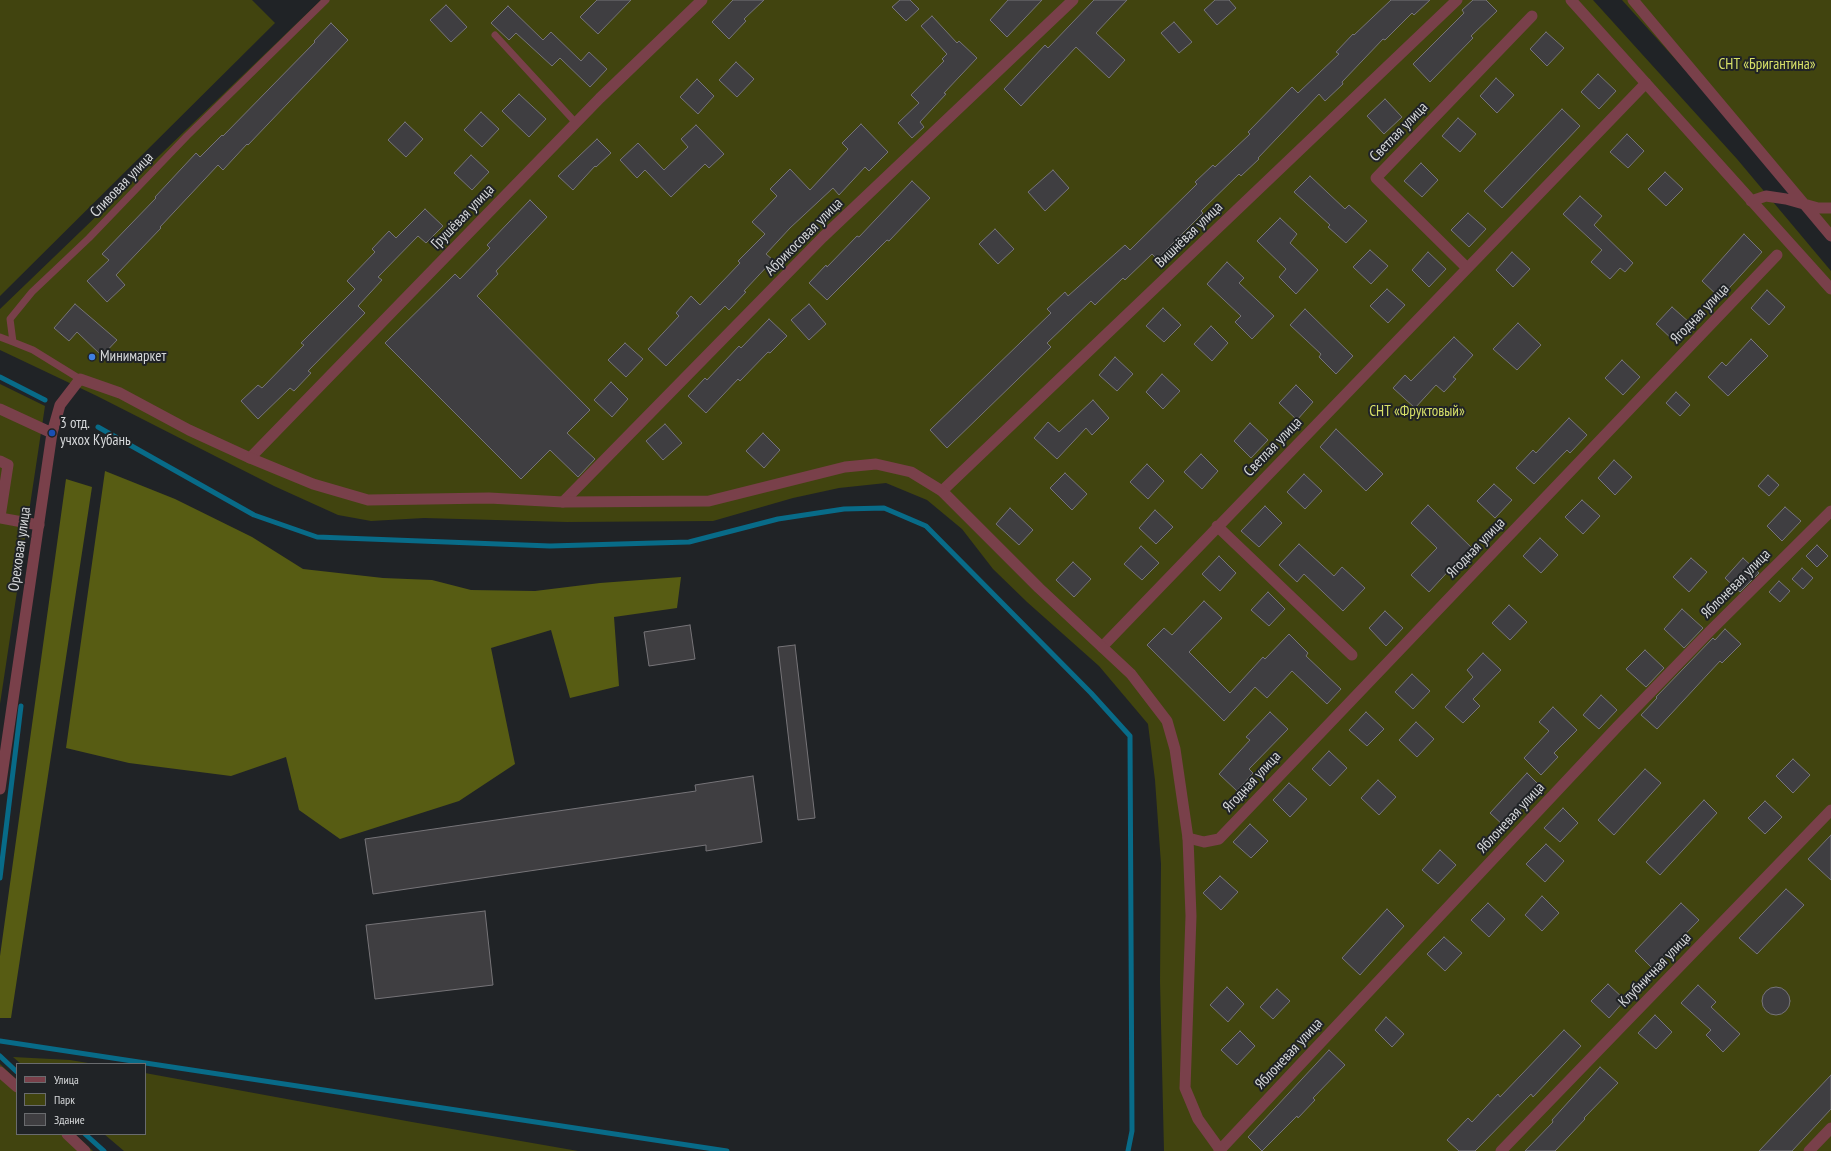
<!DOCTYPE html>
<meta charset="utf-8">
<style>
body{margin:0}
#map{position:relative;width:1831px;height:1151px;overflow:hidden;background:#202326;font-family:"PT Sans Narrow",sans-serif}
canvas{display:block}
.legend{position:absolute;left:16px;top:1063px;width:130px;height:72px;box-sizing:border-box;background:#202326;border:1px solid #696b6e;margin:0;padding:5px 7px;list-style:none;font-size:12px;color:#d6d8da}
.legend li{display:flex;align-items:center;gap:8px;height:20px}
.legend b{width:20px;border:1px solid #696b6e}
</style>
<div id="map">
<canvas width="1831" height="1151"></canvas>
<ul class="legend">
<li><b style="height:5px;background:#79404a"></b>Улица</li>
<li><b style="height:11px;background:#41440f"></b>Парк</li>
<li><b style="height:11px;background:#3f3e41"></b>Здание</li>
</ul>
</div>
<script>
const c = document.querySelector('canvas').getContext('2d');
c.lineJoin = 'round';
function fillPath(path, color) {
  c.fillStyle = color;
  c.fill(path, 'evenodd');
}
function toPath(rows) {
  const path = new Path2D();
  for (const r of rows) {
    if (r.length === 3) {
      path.moveTo(r[0] + r[2], r[1]);
      path.arc(r[0], r[1], r[2], 0, 2 * Math.PI);
      continue;
    }
    path.moveTo(r[0], r[1]);
    for (let i = 2; i < r.length; i += 2) path.lineTo(r[i], r[i + 1]);
  }
  return path;
}
function stroke(path, color, width, dash) {
  c.strokeStyle = color;
  c.lineWidth = width;
  c.lineCap = dash ? 'butt' : 'round';
  c.setLineDash(dash || []);
  c.stroke(path);
}
function label(font, color, halo, rows, align = 'center') {
  c.font = font + ' "PT Sans Narrow",sans-serif';
  c.lineWidth = 4;
  c.setLineDash([]);
  c.textBaseline = 'middle';
  c.strokeStyle = halo;
  c.fillStyle = color;
  for (const [text, x, y, turn = 0] of rows) {
    c.save();
    c.translate(x, y);
    c.rotate((+turn || 0) * Math.PI / 180);
    c.textAlign = isNaN(turn) ? turn : align;
    if (halo) c.strokeText(text, 0, 0);
    c.fillText(text, 0, 0);
    c.restore();
  }
}
fillPath(toPath([
 [0,0,252,0,275,23,0,296],
 [321,0,1593,0,1737,159,1831,271,1831,1151,1164,1151,1160,981,1161,864,1155,780,1148,724,1099,666,1027,602,993,569,962,529,927,500,886,483,839,488,793,498,713,521,567,522,424,518,371,521,338,515,274,486,97,396,0,350,0,309],
 [1622,0,1831,0,1831,232],
 [0,384,45,406,0,704],
 [13,1057,70,1060,94,1064,21,1064],
 [0,1064,17,1080,17,1134,75,1134,93,1151,0,1151],
 [145,1073,412,1122,578,1151,124,1151,104,1134,145,1134]
]), '#41440f');
fillPath(toPath([
 [105,471,175,499,252,537,303,569,383,578,432,580,471,590,535,591,600,583,681,577,677,608,614,617,619,686,570,698,551,630,491,648,515,764,459,801,340,839,299,810,286,757,231,776,129,763,66,748],
 [66,479,92,487,11,1018,0,1018,0,956]
]), '#575c13');
stroke(toPath([
 [0,377,45,400],
 [98,427,254,515,317,537,550,546,689,542,778,519,844,509,884,508,926,526,1091,693,1130,736,1132,1131,1128,1151],
 [0,878,21,706],
 [0,1041,727,1151],
 [0,1056,17,1072],
 [85,1134,104,1151]
]), '#086b88', 5);
const building = toPath([
 [597,0,631,0,598,34,580,17,597,0],
 [733,0,764,0,744,19,746,21,729,39,712,22,733,0],
 [900,0,910,0,919,9,906,21,892,7,900,0],
 [1008,0,1042,0,1007,37,990,20,1008,0],
 [1094,0,1127,0,1096,33,1125,60,1109,78,1076,47,1021,106,1004,89,1045,45,1048,48,1094,0],
 [1215,0,1229,0,1236,8,1217,25,1204,10,1215,0],
 [1391,0,1430,0,1414,15,1412,13,1385,40,1383,39,1342,82,1343,84,1325,101,1319,94,1258,158,1259,159,1241,176,1239,174,1201,211,1203,213,1157,259,1152,254,1125,280,1123,278,1095,305,1091,301,1047,343,1051,347,947,448,930,430,1051,313,1047,309,1065,292,1068,296,1125,245,1130,250,1197,184,1195,182,1213,165,1215,167,1250,134,1248,132,1292,87,1298,93,1339,54,1336,52,1353,34,1354,35,1391,0],
 [1473,0,1486,0,1497,11,1471,36,1473,38,1430,82,1413,64,1464,13,1462,10,1473,0],
 [446,5,467,27,451,42,430,20,446,5],
 [508,6,543,40,551,32,581,61,589,52,607,69,590,87,560,58,552,66,516,33,509,40,491,23,508,6],
 [932,16,957,43,959,41,977,58,944,93,946,94,920,122,924,127,912,138,898,123,919,103,911,95,944,61,942,59,947,54,921,26,932,16],
 [1174,22,1192,42,1179,53,1161,33,1174,22],
 [331,23,348,40,248,145,247,144,223,170,218,165,160,227,161,228,116,275,125,285,107,302,87,281,109,260,102,254,156,198,155,197,196,153,200,157,222,135,223,136,315,42,314,41,331,23],
 [1546,32,1564,48,1547,66,1530,49,1546,32],
 [736,62,754,79,737,97,719,80,736,62],
 [1598,74,1616,91,1599,109,1581,92,1598,74],
 [1496,78,1514,95,1497,113,1480,96,1496,78],
 [697,79,714,96,698,114,680,97,697,79],
 [519,94,546,119,529,137,502,111,519,94],
 [1385,99,1402,117,1384,134,1367,116,1385,99],
 [1562,109,1580,126,1502,208,1484,191,1562,109],
 [481,112,499,129,482,147,464,130,481,112],
 [1458,118,1476,134,1460,152,1442,136,1458,118],
 [405,122,423,139,406,157,388,140,405,122],
 [861,124,888,152,869,171,865,167,839,195,833,188,790,228,766,254,773,260,744,291,746,292,729,310,725,306,666,366,648,349,679,316,676,313,691,296,700,305,740,263,738,261,765,234,752,222,777,196,770,189,790,169,810,190,848,149,842,143,861,124],
 [696,125,724,154,709,168,705,164,671,197,645,170,637,178,620,160,638,143,664,170,688,147,681,139,696,125],
 [1627,134,1644,151,1628,168,1610,152,1627,134],
 [597,139,611,153,596,167,595,166,573,190,558,176,597,139],
 [471,155,489,172,472,190,454,173,471,155],
 [1421,163,1438,180,1422,197,1404,181,1421,163],
 [1053,170,1069,188,1045,211,1028,192,1053,170],
 [1665,172,1683,189,1666,206,1648,189,1665,172],
 [1310,176,1345,209,1349,205,1367,221,1346,243,1328,227,1330,225,1294,192,1310,176],
 [912,181,930,198,889,241,887,240,827,300,809,283,826,265,827,267,857,236,859,237,912,181],
 [1580,196,1602,216,1594,225,1633,263,1625,272,1620,268,1610,279,1591,262,1602,250,1563,214,1580,196],
 [530,200,547,217,496,271,498,274,477,296,590,410,567,433,595,459,578,477,550,450,521,479,385,343,455,274,460,279,490,248,487,245,530,200],
 [425,209,443,226,426,243,418,236,378,277,382,280,358,306,365,313,308,371,311,373,294,391,290,388,258,419,241,401,258,385,262,388,304,345,301,343,355,289,347,281,375,252,372,249,389,231,396,238,425,209],
 [1468,213,1486,229,1469,247,1451,230,1468,213],
 [1280,218,1297,234,1290,243,1318,270,1296,294,1279,277,1286,269,1257,241,1280,218],
 [995,229,1014,249,998,264,979,244,995,229],
 [1744,234,1762,252,1720,298,1702,281,1744,234],
 [1370,250,1388,266,1371,284,1353,267,1370,250],
 [1428,252,1446,269,1429,287,1412,270,1428,252],
 [1512,252,1530,269,1513,287,1496,270,1512,252],
 [1227,262,1244,278,1239,283,1274,316,1252,339,1235,322,1241,316,1207,284,1227,262],
 [1387,289,1405,305,1388,323,1370,306,1387,289],
 [1767,290,1785,307,1769,325,1751,308,1767,290],
 [75,304,117,340,102,356,77,332,69,341,54,328,75,304],
 [809,304,826,324,809,340,791,320,809,304],
 [1672,307,1690,323,1674,341,1656,324,1672,307],
 [1163,308,1181,325,1164,342,1146,326,1163,308],
 [1305,309,1353,356,1336,374,1319,357,1321,354,1290,325,1305,309],
 [769,319,787,336,770,353,768,352,740,381,738,379,706,413,688,396,705,378,707,380,739,346,741,348,769,319],
 [1518,323,1541,345,1517,370,1493,349,1518,323],
 [1211,326,1228,343,1212,361,1194,344,1211,326],
 [1454,337,1473,355,1453,377,1456,379,1444,392,1436,385,1415,408,1393,388,1405,375,1411,381,1454,337],
 [1751,339,1768,356,1728,396,1708,377,1722,362,1726,366,1751,339],
 [625,343,643,359,626,377,608,360,625,343],
 [1115,357,1133,374,1117,391,1099,375,1115,357],
 [1622,360,1640,377,1623,395,1605,378,1622,360],
 [1162,374,1180,391,1163,409,1146,392,1162,374],
 [611,382,628,399,612,417,594,400,611,382],
 [1296,385,1313,402,1297,420,1279,403,1296,385],
 [1676,392,1690,405,1680,416,1666,403,1676,392],
 [1093,400,1109,418,1092,435,1086,428,1057,459,1034,438,1048,422,1059,432,1093,400],
 [1569,418,1587,435,1570,453,1567,450,1534,484,1516,468,1533,450,1536,453,1569,418],
 [1250,423,1268,440,1251,458,1234,441,1250,423],
 [665,424,682,443,663,460,646,441,665,424],
 [1336,429,1383,474,1366,491,1320,447,1336,429],
 [763,433,780,450,764,468,746,451,763,433],
 [1201,454,1218,471,1202,489,1184,472,1201,454],
 [1614,460,1632,477,1615,495,1598,478,1614,460],
 [1147,464,1164,481,1148,499,1130,482,1147,464],
 [1065,473,1087,494,1072,510,1050,488,1065,473],
 [1304,474,1322,491,1305,509,1287,492,1304,474],
 [1768,475,1779,485,1769,496,1758,486,1768,475],
 [1494,484,1512,500,1495,518,1477,501,1494,484],
 [1582,500,1600,516,1583,534,1565,517,1582,500],
 [1428,505,1475,551,1458,569,1454,565,1429,592,1411,575,1437,548,1411,523,1428,505],
 [1265,506,1282,523,1259,547,1241,531,1265,506],
 [1785,507,1801,521,1782,541,1767,526,1785,507],
 [1010,508,1033,530,1019,545,996,524,1010,508],
 [1155,510,1173,527,1156,544,1139,528,1155,510],
 [1540,538,1558,555,1541,573,1523,556,1540,538],
 [1299,544,1334,576,1342,567,1365,588,1343,611,1304,574,1297,582,1279,565,1299,544],
 [1817,545,1828,556,1817,567,1806,556,1817,545],
 [1141,546,1159,563,1142,580,1124,564,1141,546],
 [1219,556,1236,573,1220,591,1202,574,1219,556],
 [1691,558,1707,572,1689,592,1673,577,1691,558],
 [1743,558,1759,573,1740,592,1725,578,1743,558],
 [1073,562,1091,579,1074,597,1056,580,1073,562],
 [1802,568,1813,578,1803,589,1792,579,1802,568],
 [1779,581,1790,591,1780,602,1769,592,1779,581],
 [1268,592,1285,609,1269,626,1251,610,1268,592],
 [1204,601,1222,618,1189,652,1230,693,1263,657,1265,659,1289,634,1308,653,1306,656,1341,689,1327,704,1292,671,1267,698,1255,687,1224,721,1147,645,1164,628,1172,635,1204,601],
 [1509,605,1527,622,1510,640,1492,623,1509,605],
 [1682,609,1703,628,1684,648,1664,629,1682,609],
 [1385,611,1403,628,1386,646,1369,628,1385,611],
 [690,625,695,659,649,666,644,632,690,625],
 [1725,629,1741,644,1722,663,1720,661,1657,729,1641,715,1657,698,1656,697,1713,638,1715,640,1725,629],
 [795,645,815,818,798,820,778,647,795,645],
 [1645,650,1664,668,1646,687,1626,669,1645,650],
 [1483,653,1501,670,1473,699,1480,706,1463,723,1445,707,1473,677,1467,670,1483,653],
 [1412,674,1430,691,1413,709,1395,692,1412,674],
 [1601,695,1617,710,1599,729,1583,715,1601,695],
 [1553,707,1577,730,1554,753,1558,757,1541,775,1524,758,1549,731,1539,722,1553,707],
 [1270,712,1288,729,1249,769,1253,773,1237,791,1219,774,1250,740,1246,737,1270,712],
 [1366,712,1384,729,1367,746,1349,730,1366,712],
 [1416,722,1434,739,1417,757,1399,740,1416,722],
 [1329,751,1347,768,1330,786,1312,769,1329,751],
 [1793,759,1810,775,1793,793,1776,776,1793,759],
 [1645,769,1661,783,1614,835,1598,820,1645,769],
 [1527,773,1542,788,1504,826,1490,813,1527,773],
 [753,776,762,842,706,851,706,845,373,894,365,839,696,791,695,785,753,776],
 [1378,780,1396,797,1379,815,1361,798,1378,780],
 [1289,783,1307,799,1290,817,1273,800,1289,783],
 [1704,800,1717,813,1660,875,1646,862,1704,800],
 [1765,801,1782,817,1765,834,1748,818,1765,801],
 [1563,808,1578,823,1560,842,1544,828,1563,808],
 [1250,824,1268,841,1251,858,1233,842,1250,824],
 [1831,835,1831,880,1808,859,1831,835],
 [1546,844,1564,861,1545,882,1526,864,1546,844],
 [1440,850,1456,865,1438,884,1422,870,1440,850],
 [1220,876,1238,892,1221,910,1203,893,1220,876],
 [1786,889,1804,905,1757,954,1739,938,1786,889],
 [1542,896,1559,913,1542,931,1525,915,1542,896],
 [1488,903,1505,919,1489,937,1471,920,1488,903],
 [1681,903,1699,920,1652,968,1635,951,1681,903],
 [1387,909,1404,926,1360,975,1342,958,1387,909],
 [485,911,493,985,375,999,366,925,485,911],
 [1444,937,1462,953,1445,971,1427,954,1444,937],
 [1608,984,1625,1000,1609,1018,1591,1001,1608,984],
 [1698,985,1716,1002,1711,1007,1740,1034,1723,1052,1706,1035,1711,1030,1681,1003,1698,985],
 [1227,987,1244,1004,1228,1022,1210,1005,1227,987],
 [1776,1001,14],
 [1277,989,1290,1001,1273,1019,1260,1007,1277,989],
 [1655,1015,1672,1032,1656,1049,1638,1033,1655,1015],
 [1386,1017,1404,1034,1392,1047,1375,1030,1386,1017],
 [1564,1030,1581,1046,1533,1097,1531,1094,1475,1151,1459,1151,1447,1140,1468,1118,1472,1122,1498,1094,1500,1097,1564,1030],
 [1240,1031,1255,1046,1237,1065,1221,1050,1240,1031],
 [1329,1050,1345,1065,1313,1098,1315,1100,1298,1118,1297,1116,1262,1151,1248,1137,1329,1050],
 [1600,1067,1618,1083,1584,1118,1585,1119,1555,1151,1525,1151,1553,1122,1552,1120,1600,1067],
 [1831,1075,1831,1109,1792,1151,1759,1151,1831,1075]
]);
fillPath(building, '#3f3e41');
stroke(building, '#767478', 1);
stroke(toPath([
 [495,35,576,123],
 [0,337,13,342],
 [80,379,33,350,13,342,10,319,32,292,89,238,187,136,326,0]
]), '#79404a', 7);
stroke(toPath([
 [1571,0,1831,289],
 [1633,0,1831,236],
 [1751,201,1766,196,1786,199,1818,208,1831,208],
 [1467,268,1376,178,1532,16],
 [250,458,600,98,702,0],
 [0,461,8,465,0,517],
 [942,491,1457,0],
 [563,502,823,237,1073,0],
 [0,518,39,525],
 [1217,526,1352,655],
 [1102,647,1646,83],
 [1188,838,1204,842,1219,839,1777,255],
 [1219,1151,1617,727,1710,631,1831,511],
 [1501,1151,1831,810],
 [1809,1151,1831,1128]
]), '#79404a', 11);
stroke(toPath([
 [0,409,52,433],
 [0,789,52,433,60,405,80,379,120,393,189,430,250,458,313,484,368,500,489,498,563,502,709,501,845,467,876,464,911,472,942,491,1039,588,1131,674,1167,721,1175,749,1188,838,1191,916,1185,1088,1198,1119,1221,1151],
 [0,1072,17,1087],
 [67,1134,85,1151]
]), '#79404a', 11);
for (const [x, y, r, color] of [
 [92,357,4,"#3f7fe0"],
 [52,433,4,"#1a4fb4"]
]) {
  const dot = new Path2D();
  dot.arc(x, y, r, 0, 2 * Math.PI);
  c.fillStyle = color;
  c.fill(dot);
  stroke(dot, '#202326', 1.5);
}
label('15px', '#d7e068', '#202326', [
 ["СНТ «Бригантина»",1767,65],
 ["СНТ «Фруктовый»",1417,412]
]);
label('15px', '#d6d8da', '#202326', [
 ["Светлая улица",1399,132,-46],
 ["Сливовая улица",122,185,-46],
 ["Грушёвая улица",463,217,-46],
 ["Вишнёвая улица",1189,235,-44],
 ["Абрикосовая улица",804,237,-45],
 ["Ягодная улица",1700,314,-46],
 ["Светлая улица",1273,447,-46],
 ["Ягодная улица",1476,548,-46],
 ["Ореховая улица",20,549,-82],
 ["Яблоневая улица",1736,584,-45],
 ["Ягодная улица",1252,782,-47],
 ["Яблоневая улица",1511,818,-47],
 ["Клубничная улица",1655,970,-46],
 ["Яблоневая улица",1289,1054,-47]
]);
label('15px', '#d6d8da', '#202326', [
 ["Минимаркет",100,357],
 ["3 отд.",60,424],
 ["учхох Кубань",60,441]
], 'left');
</script>
